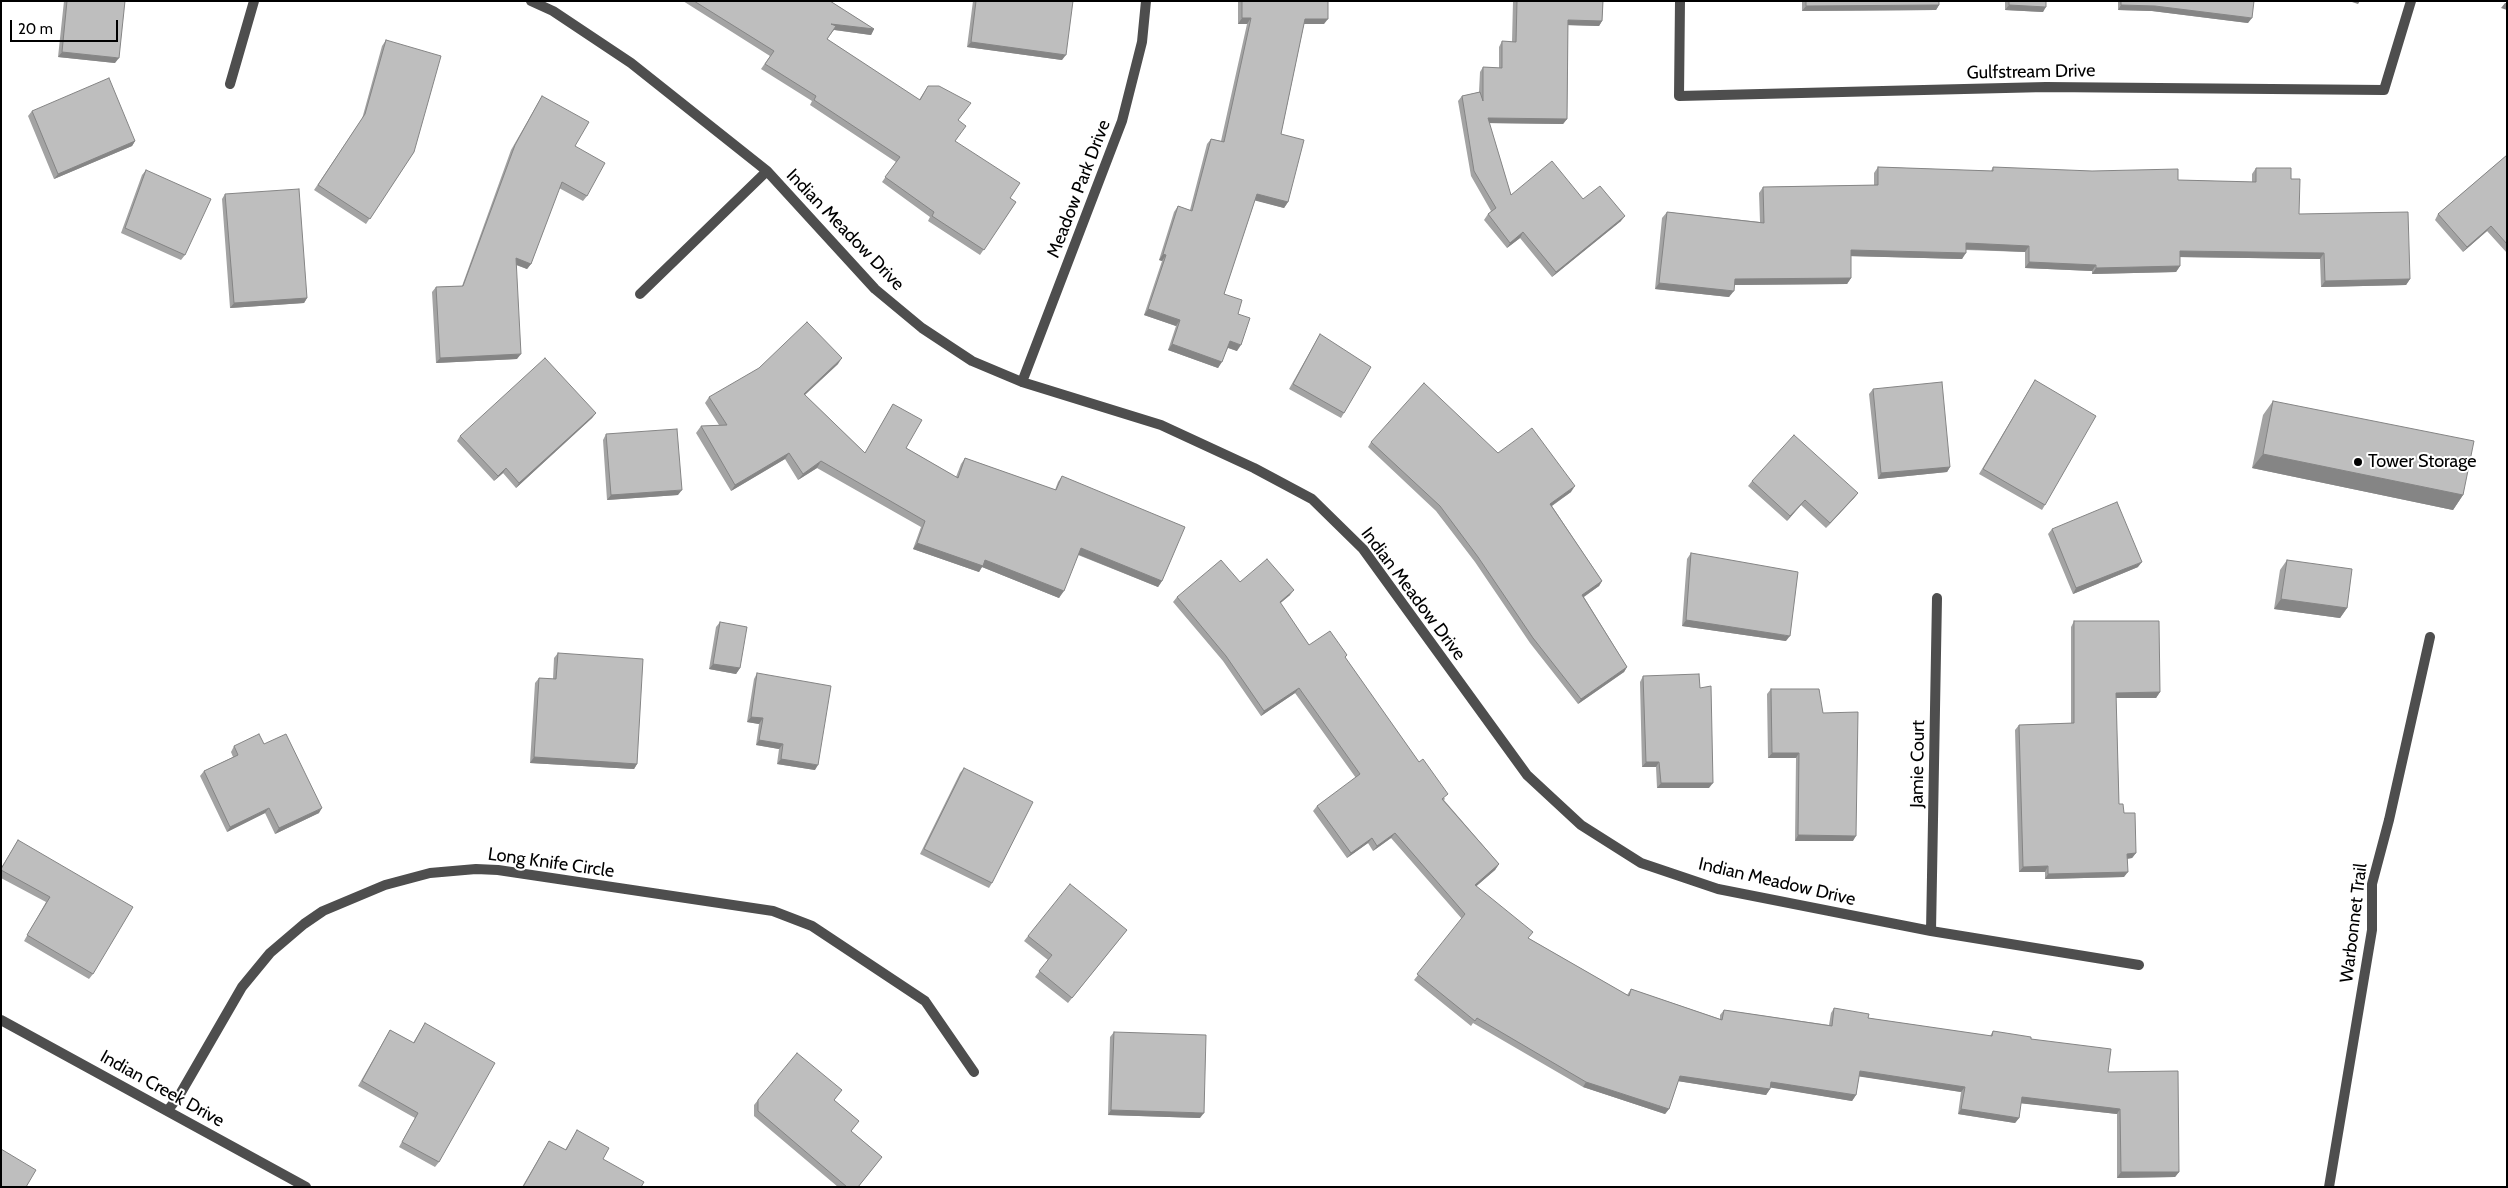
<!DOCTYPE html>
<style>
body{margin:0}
#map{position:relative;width:2508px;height:1188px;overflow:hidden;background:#fff;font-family:Cabin,sans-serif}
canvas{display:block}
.frame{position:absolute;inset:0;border:2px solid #000;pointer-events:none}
.scale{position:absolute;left:10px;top:20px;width:108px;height:22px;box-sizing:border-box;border:2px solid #000;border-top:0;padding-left:6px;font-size:15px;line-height:18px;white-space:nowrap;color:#000;-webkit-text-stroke:4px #fff;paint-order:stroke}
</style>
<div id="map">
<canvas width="2508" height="1188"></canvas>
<div class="frame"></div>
<div class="scale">20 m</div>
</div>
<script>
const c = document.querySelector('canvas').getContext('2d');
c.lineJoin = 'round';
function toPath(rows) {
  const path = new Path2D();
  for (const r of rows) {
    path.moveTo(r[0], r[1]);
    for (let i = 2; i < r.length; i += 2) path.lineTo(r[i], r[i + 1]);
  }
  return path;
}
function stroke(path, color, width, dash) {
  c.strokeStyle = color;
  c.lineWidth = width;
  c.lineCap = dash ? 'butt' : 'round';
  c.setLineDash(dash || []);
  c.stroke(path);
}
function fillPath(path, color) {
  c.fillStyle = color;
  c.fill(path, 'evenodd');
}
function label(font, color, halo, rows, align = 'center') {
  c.font = font + ' Cabin,sans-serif';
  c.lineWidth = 4;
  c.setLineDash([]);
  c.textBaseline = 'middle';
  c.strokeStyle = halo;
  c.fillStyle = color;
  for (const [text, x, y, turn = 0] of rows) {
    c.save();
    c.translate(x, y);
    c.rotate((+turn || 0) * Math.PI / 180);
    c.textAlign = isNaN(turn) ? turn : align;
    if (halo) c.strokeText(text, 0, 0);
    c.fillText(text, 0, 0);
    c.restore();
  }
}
stroke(toPath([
 [531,1,553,11,631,63,767,171,875,289,922,328,972,361,1022,382,1161,425,1254,468,1312,499,1363,549,1527,775,1581,825,1641,863,1718,889,1931,931,2139,965],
 [1680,1,1679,96,2046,87,2384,90,2411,1],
 [230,84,254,1],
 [640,294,767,171],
 [1022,382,1122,121,1142,42,1146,1],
 [1931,931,1937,598],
 [1,1020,306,1187],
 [168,1110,179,1096,242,987,270,953,304,924,323,911,385,885,430,873,476,869,498,870,773,911,812,926,925,1001,974,1072],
 [2329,1187,2372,930,2372,884,2389,820,2430,637]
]), '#4e4e4e', 10);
fillPath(toPath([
 [64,1,125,1,115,63,58,57],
 [683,1,830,1,874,29,871,35,834,30,827,39,919,100,928,86,958,120,955,141,1010,198,1016,202,980,255,928,221,930,217,882,182,896,162,810,105,812,101,761,69,770,56],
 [973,1,1073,1,1062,60,967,47],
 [1238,1,1328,1,1324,24,1304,24,1281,134,1288,202,1284,208,1255,200,1224,294,1238,314,1237,351,1228,348,1218,368,1168,350,1176,326,1144,315,1162,261,1159,260,1174,212,1178,206,1190,210,1207,144,1211,139,1221,141,1247,24,1238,24],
 [1513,1,1603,1,1602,21,1599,26,1568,25,1567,119,1563,124,1489,123,1511,195,1583,199,1621,221,1552,277,1520,238,1507,248,1484,220,1488,214,1491,211,1471,176,1458,101,1462,96,1479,92,1480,72,1483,67,1499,68,1499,47,1502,41,1512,42],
 [1802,1,1939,1,1939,5,1936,10,1802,11],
 [2005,1,2046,1,2043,12,2005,10],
 [2118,1,2254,1,2248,23,2152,11,2118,10],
 [386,40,414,152,366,224,314,190,362,119,382,46],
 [542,96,575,146,587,196,583,201,559,188,531,264,527,269,516,265,517,359,436,363,432,292,436,287,462,286,511,150],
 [32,111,135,141,132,146,54,179,28,116],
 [2507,155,2507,253,2487,231,2463,252,2435,220,2438,214],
 [1878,167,1991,171,1993,167,2178,180,2252,182,2252,174,2256,168,2291,179,2299,214,2410,279,2406,285,2321,287,2320,259,2180,257,2180,266,2176,272,2092,274,2092,271,2025,268,2025,252,1966,250,1962,259,1851,256,1851,278,1847,284,1734,285,1729,297,1655,289,1662,218,1667,212,1760,222,1759,193,1763,187,1874,185,1874,173],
 [146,170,185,255,181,260,121,233,142,175],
 [225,194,307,298,304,303,230,308,222,199],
 [1320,334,1344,413,1341,418,1289,389],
 [838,364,805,395,865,453,893,404,906,448,956,477,961,464,965,458,1055,490,1058,482,1062,476,1162,581,1158,587,1078,555,1059,598,982,567,979,572,913,549,921,527,817,468,798,480,785,459,731,491,696,433,701,426,719,425,705,403,709,397],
 [2035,380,2045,505,2042,510,1979,474],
 [1873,389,1950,467,1947,472,1878,479,1869,394],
 [2273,401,2463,495,2453,510,2252,468,2263,415],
 [596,413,592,418,516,488,503,473,494,481,457,441,460,436],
 [606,434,678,495,607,500,603,440],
 [1371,442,1498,453,1571,492,1552,506,1602,581,1599,586,1584,597,1627,667,1624,672,1578,704,1530,643,1475,562,1436,511,1368,447],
 [1752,481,1858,493,1854,498,1826,528,1801,505,1787,521,1748,486],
 [2052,529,2138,567,2073,594,2048,534],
 [1691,553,1786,641,1682,626,1687,559],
 [2287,560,2347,608,2340,618,2274,609,2280,570],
 [1240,582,1290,595,1280,603,1309,645,1347,655,1345,658,1445,799,1444,800,1499,864,1495,870,1476,886,1528,938,1627,995,1631,989,1720,1019,1720,1015,1724,1010,1829,1025,1831,1013,1834,1008,1868,1018,1990,1036,1993,1031,2031,1039,2108,1072,2179,1172,2175,1177,2117,1178,2117,1114,2021,1103,2019,1118,2015,1123,1958,1114,1961,1092,1859,1076,1856,1095,1852,1101,1770,1087,1770,1089,1766,1095,1678,1081,1669,1109,1665,1114,1583,1087,1473,1023,1471,1026,1414,980,1462,919,1391,838,1373,851,1368,843,1347,858,1313,811,1317,806,1356,778,1295,693,1261,716,1223,661,1173,602,1177,597],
 [2074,621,2160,692,2156,698,2116,698,2119,804,2124,813,2136,853,2132,858,2127,859,2124,877,2045,879,2045,872,2019,872,2015,730,2019,725,2071,723,2071,627],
 [720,622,740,668,736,674,709,669,716,627],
 [558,653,637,764,634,769,530,763,535,683,539,678,553,679,554,658],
 [757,673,815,770,777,764,779,749,756,745,759,724,747,722,754,679],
 [1643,676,1700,688,1709,788,1657,788,1656,767,1642,767,1640,682],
 [1771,689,1823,713,1853,841,1795,841,1796,758,1768,758,1767,694],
 [264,744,319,813,275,834,265,813,227,832,200,776,204,771,233,757,231,752,234,746],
 [964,768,992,883,989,888,920,854,960,773],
 [18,840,93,974,89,979,24,941,46,902,1,878,1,868],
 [1127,930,1068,1003,1035,977,1048,960,1024,941,1028,936],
 [425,1023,439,1162,435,1167,399,1147,415,1118,358,1086,390,1030,413,1043],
 [1114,1032,1200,1118,1108,1115,1110,1037],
 [842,1090,834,1100,859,1121,851,1131,882,1157,858,1187,838,1187,754,1116,754,1105,758,1100],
 [577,1130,603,1159,641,1187,522,1187,549,1141,565,1150]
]), '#a3a3a3');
fillPath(toPath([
 [2349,1,2360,1,2358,4],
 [2505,3,2507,3,2507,10,2501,8],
 [1939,5,1936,10,1802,11,1806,6],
 [2009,5,2046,7,2043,12,2005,10],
 [2121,5,2155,6,2252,18,2248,23,2152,11,2118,10],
 [1242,18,1251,18,1247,24,1238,24],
 [1305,19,1328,19,1324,24,1301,24],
 [1568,20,1602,21,1599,26,1564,25],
 [831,24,874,29,871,35,828,29],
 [971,42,1066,55,1062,60,967,47],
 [62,52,119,58,115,63,58,57],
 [1488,118,1567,119,1563,124,1484,123],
 [135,141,132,146,54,179,58,174],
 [1257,194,1288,202,1284,208,1253,200],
 [1625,216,1621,221,1552,277,1556,272],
 [2491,226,2487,231,2463,252,2467,247],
 [1523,232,1520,238,1507,248,1510,243],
 [1966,243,2029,246,2025,252,1962,249],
 [1851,250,1966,253,1962,259,1846,256],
 [2180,251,2324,253,2320,259,2176,257],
 [1163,254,1166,255,1162,261,1159,260],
 [516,258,531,264,527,269,512,263],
 [2029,262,2096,265,2092,271,2025,268],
 [2180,266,2176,272,2092,274,2096,268],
 [1851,278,1847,284,1731,285,1735,279],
 [2410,279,2406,285,2321,287,2325,281],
 [1659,283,1734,291,1729,297,1655,289],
 [307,298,304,303,230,308,234,303],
 [1148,309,1180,320,1176,326,1144,315],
 [1230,341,1241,345,1237,351,1226,347],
 [1172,344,1222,362,1218,368,1168,350],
 [521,354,517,359,436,363,440,358],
 [842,358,838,364,799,400,804,394],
 [596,413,592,418,516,488,519,483],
 [789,453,785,459,731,491,735,485],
 [2263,454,2463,495,2453,510,2252,468],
 [821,461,817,468,798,480,803,474],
 [1950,467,1947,472,1878,479,1881,473],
 [506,468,503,473,494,481,498,476],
 [1575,486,1571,492,1547,509,1550,504],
 [682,490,678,495,607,500,611,495],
 [1858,493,1854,498,1826,528,1830,523],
 [1805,500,1801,505,1787,521,1790,516],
 [917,543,985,560,1064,591,1059,598,982,567,979,572,913,549],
 [1081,548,1162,581,1158,587,1077,554],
 [2142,562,2138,567,2073,594,2076,588],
 [1602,581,1599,586,1579,600,1582,595],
 [1294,590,1290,595,1276,607,1280,602],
 [2281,599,2347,608,2340,618,2274,609],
 [1686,620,1790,636,1786,641,1682,626],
 [713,664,740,668,736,674,709,669],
 [1627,667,1624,672,1578,704,1581,699],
 [1299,688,1295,693,1261,716,1264,711],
 [2160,692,2156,698,2113,698,2116,693],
 [751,717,763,718,759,724,747,722],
 [759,740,783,744,779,749,756,745],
 [1772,753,1799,753,1796,758,1768,758],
 [534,757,637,764,634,769,530,763],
 [781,759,818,765,815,770,777,764],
 [1646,762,1659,762,1656,767,1642,767],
 [1661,783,1713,783,1709,788,1657,788],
 [269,808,265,813,227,832,230,827],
 [322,808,319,813,275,834,279,828],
 [1395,833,1391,838,1373,851,1377,846],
 [1798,835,1856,836,1853,841,1795,841],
 [1372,838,1368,843,1347,858,1351,853],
 [2136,853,2132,858,2124,859,2127,854],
 [1499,864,1495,870,1472,890,1475,885],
 [2048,866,2045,872,2019,872,2023,867],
 [2128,872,2124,877,2045,879,2048,874],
 [1860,1071,1965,1087,1961,1092,1856,1076],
 [1680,1076,1770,1089,1766,1095,1677,1081],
 [1586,1082,1669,1109,1665,1114,1583,1087],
 [1771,1082,1856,1095,1852,1101,1767,1087],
 [2022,1097,2120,1109,2117,1114,2018,1103],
 [1961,1109,2019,1118,2015,1123,1958,1114],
 [1111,1110,1204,1113,1200,1118,1108,1115],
 [2121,1172,2179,1172,2175,1177,2117,1178]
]), '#858585');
const building = toPath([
 [67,1,125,1,119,58,62,52,67,1],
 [694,1,830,1,874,29,831,24,836,26,827,39,920,100,928,86,939,86,971,103,958,120,966,126,955,141,1020,183,1010,198,1016,202,984,250,932,216,934,212,885,177,900,157,814,100,816,96,765,64,774,51,694,1],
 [976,1,1073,1,1066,55,971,42,976,1],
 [1242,1,1328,1,1328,19,1305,19,1281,134,1304,140,1288,202,1257,194,1224,294,1242,300,1238,314,1250,318,1241,345,1230,341,1222,362,1172,344,1180,320,1148,309,1166,255,1163,254,1178,206,1192,211,1211,139,1224,142,1251,18,1242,18,1242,1],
 [1517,1,1603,1,1602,21,1568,20,1567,119,1488,118,1511,195,1552,161,1583,199,1600,186,1625,216,1556,272,1523,232,1510,243,1488,214,1496,208,1474,171,1462,96,1480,92,1483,101,1483,67,1502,68,1502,41,1516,42,1517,1],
 [1806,1,1939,1,1939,5,1806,6,1806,1],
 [2009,1,2046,1,2046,7,2009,5,2009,1],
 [2121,1,2254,1,2252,18,2155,6,2121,5,2121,1],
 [386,40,441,56,414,152,370,219,318,185,365,114,386,40],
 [109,78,135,141,58,174,32,111,109,78],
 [542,96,589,122,575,146,605,163,587,196,562,182,531,264,516,258,521,354,440,358,436,287,463,286,515,145,542,96],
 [2507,155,2507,244,2491,226,2467,247,2438,214,2507,155],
 [1878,167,1993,171,1993,167,2092,171,2178,169,2178,180,2256,182,2256,168,2291,168,2291,179,2300,179,2299,214,2408,212,2410,279,2325,281,2324,253,2180,251,2180,266,2096,268,2096,265,2029,262,2029,246,1966,243,1966,253,1851,250,1851,278,1735,279,1734,291,1659,283,1667,212,1764,223,1763,187,1878,185,1878,167],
 [146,170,211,199,185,255,125,228,146,170],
 [299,189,307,298,234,303,225,194,299,189],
 [807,322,842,358,804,394,865,453,893,404,922,420,906,448,958,478,965,458,1056,490,1062,476,1185,527,1162,581,1081,548,1064,591,985,560,983,566,917,543,925,521,821,461,803,474,789,453,735,485,701,426,727,425,709,397,759,368,807,322],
 [1320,334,1371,367,1344,413,1293,384,1320,334],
 [545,358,596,413,519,483,506,468,498,476,460,436,545,358],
 [2035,380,2096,416,2045,505,1983,469,2035,380],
 [1942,382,1950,467,1881,473,1873,389,1942,382],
 [1424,383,1498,453,1532,428,1575,486,1550,504,1602,581,1582,595,1627,667,1581,699,1533,638,1478,557,1440,506,1371,442,1424,383],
 [2273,401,2474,441,2463,495,2263,454,2273,401],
 [677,429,682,490,611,495,606,434,677,429],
 [1794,435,1858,493,1830,523,1805,500,1790,516,1752,481,1794,435],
 [2117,502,2142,562,2076,588,2052,529,2117,502],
 [1691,553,1798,572,1790,636,1686,620,1691,553],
 [1267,559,1294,590,1280,602,1309,645,1330,631,1347,655,1345,657,1419,762,1423,759,1448,794,1442,799,1499,864,1475,885,1533,932,1528,938,1629,996,1631,989,1722,1020,1724,1010,1832,1026,1834,1008,1869,1014,1868,1018,1992,1036,1993,1031,2031,1037,2031,1039,2111,1049,2108,1072,2178,1071,2179,1172,2121,1172,2120,1109,2022,1097,2019,1118,1961,1109,1965,1087,1860,1071,1856,1095,1771,1082,1770,1089,1680,1076,1669,1109,1586,1082,1477,1018,1475,1021,1417,974,1465,914,1395,833,1377,846,1372,838,1351,853,1317,806,1360,774,1299,688,1264,711,1226,656,1177,597,1221,560,1240,582,1267,559],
 [2287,560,2352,569,2347,608,2281,599,2287,560],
 [2074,621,2159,621,2160,692,2116,693,2119,804,2123,804,2124,813,2135,813,2136,853,2127,854,2128,872,2048,874,2048,866,2023,867,2019,725,2074,723,2074,621],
 [720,622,747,627,740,668,713,664,720,622],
 [558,653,643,659,637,764,534,757,539,678,556,679,558,653],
 [757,673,831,686,818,765,781,759,783,744,759,740,763,718,751,717,757,673],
 [1699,674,1700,688,1711,686,1713,783,1661,783,1659,762,1646,762,1643,676,1699,674],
 [1771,689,1819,689,1823,713,1858,712,1856,836,1798,835,1799,753,1772,753,1771,689],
 [259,734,264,744,286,734,322,808,279,828,269,808,230,827,204,771,238,755,234,746,259,734],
 [964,768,1033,802,992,883,924,849,964,768],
 [18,840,133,907,93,974,27,935,50,897,1,870,1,869,18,840],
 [1070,884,1127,930,1072,998,1039,971,1052,955,1028,936,1070,884],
 [425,1023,495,1063,439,1162,402,1142,418,1113,362,1081,390,1030,414,1043,425,1023],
 [1114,1032,1206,1035,1204,1113,1111,1110,1114,1032],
 [797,1053,842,1090,834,1100,859,1121,851,1131,882,1157,858,1187,847,1187,758,1111,758,1100,797,1053],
 [577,1130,609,1148,603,1159,644,1182,641,1187,523,1187,549,1141,566,1150,577,1130],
 [1,1149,36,1170,26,1187,1,1187,1,1149]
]);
fillPath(building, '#bebebe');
stroke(building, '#858585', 1);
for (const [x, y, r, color] of [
 [2358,462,5,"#000"]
]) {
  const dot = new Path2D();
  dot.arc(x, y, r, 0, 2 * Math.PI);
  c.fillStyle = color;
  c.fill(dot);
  stroke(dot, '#fff', 2);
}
label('18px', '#000', '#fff', [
 ["Gulfstream Drive",2031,72,-1],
 ["Meadow Park Drive",1079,189,-69],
 ["Indian Meadow Drive",845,230,46],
 ["Indian Meadow Drive",1413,594,53],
 ["Jamie Court",1918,764,-89],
 ["Long Knife Circle",551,863,8],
 ["Indian Meadow Drive",1777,882,13],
 ["Warbonnet Trail",2354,923,-83],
 ["Indian Creek Drive",162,1089,29]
]);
label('18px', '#000', '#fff', [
 ["Tower Storage",2368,462]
], 'left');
</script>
